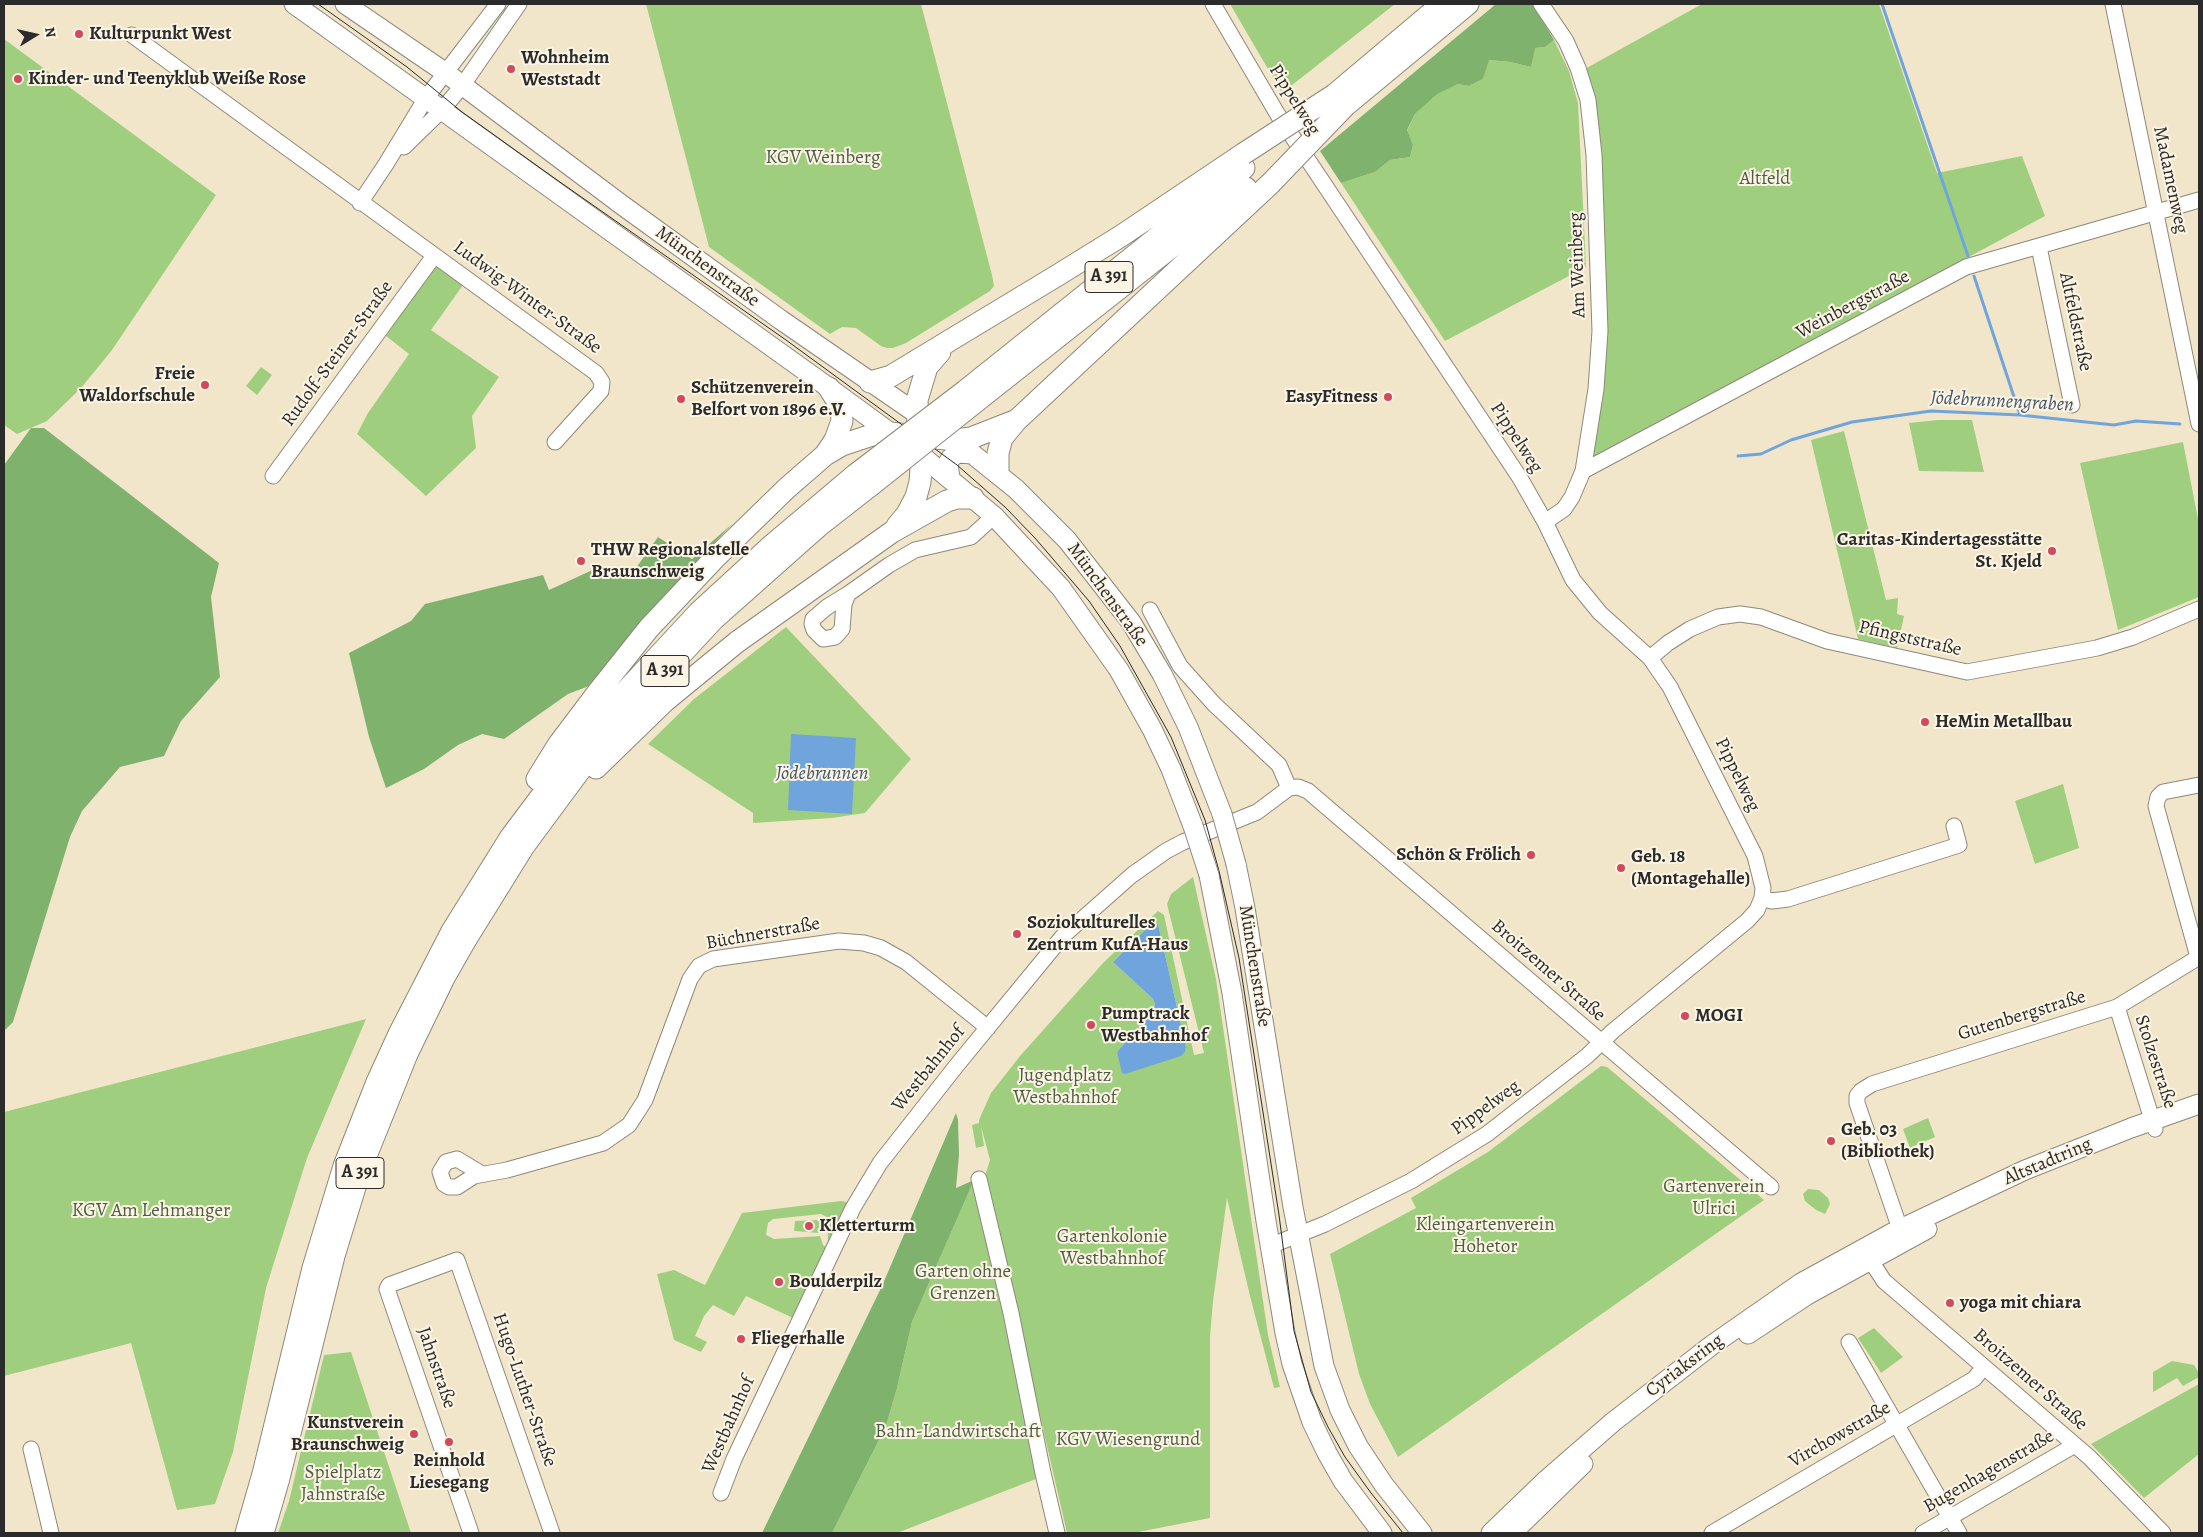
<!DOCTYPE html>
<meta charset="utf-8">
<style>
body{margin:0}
#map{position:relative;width:2203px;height:1537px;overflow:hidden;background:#f2e6ca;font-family:Alegreya,serif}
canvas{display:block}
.frame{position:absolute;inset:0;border:5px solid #2b2b2b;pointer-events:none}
.north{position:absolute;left:10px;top:10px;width:50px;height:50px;-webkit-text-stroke:4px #fcf5e5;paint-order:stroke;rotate:80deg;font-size:14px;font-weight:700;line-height:20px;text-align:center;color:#2b2b2b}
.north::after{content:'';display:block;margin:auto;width:18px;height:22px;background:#2b2b2b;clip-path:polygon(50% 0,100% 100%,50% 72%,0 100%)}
</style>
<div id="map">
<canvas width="2203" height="1537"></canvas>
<div class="frame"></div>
<div class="north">N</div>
</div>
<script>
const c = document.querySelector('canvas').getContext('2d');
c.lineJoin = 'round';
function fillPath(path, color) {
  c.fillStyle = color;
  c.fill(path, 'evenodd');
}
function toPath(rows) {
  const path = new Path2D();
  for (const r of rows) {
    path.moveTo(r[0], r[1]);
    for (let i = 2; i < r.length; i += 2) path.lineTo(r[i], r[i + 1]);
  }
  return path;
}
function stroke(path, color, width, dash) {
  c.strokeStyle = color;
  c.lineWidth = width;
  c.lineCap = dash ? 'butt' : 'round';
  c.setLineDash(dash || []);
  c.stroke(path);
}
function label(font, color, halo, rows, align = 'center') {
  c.font = font + ' Alegreya,serif';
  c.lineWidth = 4;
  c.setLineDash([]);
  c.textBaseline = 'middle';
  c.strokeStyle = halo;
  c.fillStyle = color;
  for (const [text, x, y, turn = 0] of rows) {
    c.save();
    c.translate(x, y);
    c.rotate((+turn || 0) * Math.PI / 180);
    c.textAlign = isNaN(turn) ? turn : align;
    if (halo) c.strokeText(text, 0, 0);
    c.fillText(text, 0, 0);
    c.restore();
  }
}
fillPath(toPath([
 [646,4,921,4,992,275,994,286,990,291,906,343,893,348,887,348,881,346,856,328,842,327,830,334,709,247],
 [1230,4,1395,4,1282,93],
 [1702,4,1879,4,1937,173,2022,156,2045,216,1595,458,1590,454,1605,329,1583,70],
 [4,39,216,195,112,350,81,388,47,421,17,434,4,425],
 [1554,40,1569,71,1578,103,1586,267,1445,341,1341,183,1375,172,1390,160,1410,157,1413,145,1407,131,1415,114,1437,93,1458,84,1469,86,1483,79,1488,60,1510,62,1531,67,1534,48,1545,47],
 [436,265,463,285,431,330,499,377,472,416,476,448,426,496,357,434,368,413,409,354,386,336],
 [261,367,272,375,257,395,246,386],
 [1938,420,1972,420,1984,472,1919,471,1909,423],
 [1844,431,1886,600,1898,598,1897,614,1904,616,1897,648,1858,639,1811,440],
 [2183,442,2199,524,2199,597,2118,630,2080,463],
 [786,627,911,759,865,813,832,818,753,823,753,813,648,744,694,699],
 [2063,784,2079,848,2035,864,2015,801],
 [1193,877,1216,979,1268,1335,1280,1387,1274,1388,1250,1296,1227,1198,1213,1301,1210,1337,1210,1518,1133,1533,1067,1533,985,1176,990,1160,981,1126,984,1146,976,1148,972,1125,979,1123,979,1120,991,1093,1020,1056,1104,962,1158,911,1164,915,1194,1055,1204,1053,1167,904,1171,894],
 [1154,921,1158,924,1186,1047,1185,1052,1123,1073,1117,1052,1154,1009,1155,1004,1153,999,1113,962],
 [366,1019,307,1158,266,1288,233,1452,215,1504,177,1510,131,1343,4,1376,4,1112],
 [1601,1066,1607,1067,1764,1200,1398,1457,1370,1404,1359,1374,1330,1254,1416,1208,1411,1198,1488,1152],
 [1928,1118,1935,1137,1910,1148,1903,1129],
 [974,1180,1041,1477,897,1533,832,1533,886,1426,897,1388,912,1322],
 [1808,1189,1819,1190,1828,1198,1830,1204,1825,1214,1816,1210,1805,1201,1803,1194],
 [841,1201,847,1202,848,1207,793,1318,746,1296,734,1316,713,1305,704,1316,695,1336,707,1342,701,1352,674,1340,657,1274,674,1270,705,1285,742,1213],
 [821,1214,827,1217,828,1241,826,1247,823,1245,820,1236,774,1239,766,1235,768,1223,773,1219],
 [817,1220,822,1223,823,1228,819,1233,794,1231,795,1221],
 [1874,1328,1903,1357,1881,1373,1858,1338],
 [351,1352,411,1533,278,1533,289,1501,324,1355],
 [2172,1361,2194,1365,2199,1373,2199,1377,2183,1386,2177,1378,2153,1392,2153,1372],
 [2199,1384,2199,1454,2144,1498,2091,1444]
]), '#9fcf7e');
fillPath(toPath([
 [1496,4,1533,4,1554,40,1545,47,1535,48,1531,67,1510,62,1489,60,1483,79,1469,86,1458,84,1437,94,1415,114,1407,130,1413,145,1410,157,1390,160,1375,172,1341,183,1320,151],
 [31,428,44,428,219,563,211,597,220,677,181,721,164,756,120,767,82,811,70,837,13,1022,4,1031,4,465],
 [732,524,671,589,589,686,568,694,504,739,482,734,458,745,424,769,386,788,369,737,349,653,411,621,425,604,543,575,549,590,599,567,631,575,658,537,692,559],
 [956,1113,958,1120,959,1155,956,1188,974,1180,912,1322,897,1388,886,1426,832,1533,762,1533,882,1286]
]), '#7fb26d');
fillPath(toPath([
 [791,734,856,738,852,814,788,810],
 [1154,921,1158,924,1186,1047,1185,1052,1181,1056,1125,1074,1122,1073,1117,1052,1154,1009,1155,1004,1153,999,1113,962]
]), '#70a4dc');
stroke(toPath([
 [1882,4,1968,256],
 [1974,276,2020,415],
 [1738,456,1761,454,1791,440,1852,422,1931,411,2020,415,2114,425,2136,421,2180,424]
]), '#70a4dc', 3);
const minor = toPath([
 [1213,4,1278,115,1520,478,1545,522,1573,580,1600,613,1650,658,1670,687,1755,856,1763,888,1762,898,1757,910,1747,921,1613,1031,1587,1056,1487,1134,1411,1181,1325,1224,1270,1246],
 [1541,4,1566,41,1578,68,1588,100,1594,155,1600,331,1596,389,1583,471,1572,497,1564,509,1545,522],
 [2113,4,2199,424],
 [132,35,596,373,602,382,601,391,555,442],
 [404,147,442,110,462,86,519,4],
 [360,203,386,164,426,98,498,4],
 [2039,247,2072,405],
 [1583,471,1966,267,2199,200],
 [273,476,434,256],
 [848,594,827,607,813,619,812,624,814,630,823,639,835,637,842,629,844,604,848,594,889,565,915,550,971,537,994,516],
 [1150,610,1180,666,1214,704,1279,765,1289,788],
 [1650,658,1668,643,1690,629,1718,617,1740,614,1761,617,1827,641,1967,672,2097,648,2133,637,2199,609],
 [1762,898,1772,901,1788,899,1959,845,1954,826],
 [2198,957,2156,806,2158,797,2163,792,2199,785],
 [2117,1007,2155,1129],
 [482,1174,457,1159,446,1162,440,1172,444,1184,449,1187,457,1187,474,1176,507,1170,603,1143,629,1125,645,1100,690,979,699,966,713,959,839,941,864,943,881,948,906,962,988,1028],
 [979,1179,1011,1313,1043,1473,1057,1533],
 [1900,1229,1857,1103,1857,1096,1861,1091,1872,1084,2117,1007,2199,957],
 [1865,1252,1884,1281,2089,1457,2163,1533],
 [1849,1342,1959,1533],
 [31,1449,51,1533],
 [721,1493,734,1459,853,1208,880,1163,957,1065,1063,936,1132,875,1166,851,1183,842,1257,812,1289,788,1298,787,1308,791,1771,1187],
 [471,1533,387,1289,389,1285,457,1260,552,1533],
 [1712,1533,1974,1379,1984,1367],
 [1923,1533,2075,1445]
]);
const major = toPath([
 [294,4,825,385,922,456,994,516,1061,588,1119,670,1152,729,1171,769,1193,826],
 [345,4,446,73,622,205,781,320,955,440,1016,489,1067,540,1131,622,1162,674,1188,727,1222,814],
 [950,479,948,463,951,458,957,453,973,454],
 [1236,864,1245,908,1293,1207,1324,1366,1340,1410,1358,1446,1384,1485,1422,1533],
 [1209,875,1232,993,1266,1221,1285,1333,1292,1364,1312,1422,1327,1453,1343,1481,1382,1533],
 [1748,1334,1807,1295,1927,1229],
 [1491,1533,1544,1482,1613,1422,1712,1345,1801,1283,1892,1233,2025,1170,2131,1128,2199,1104],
 [1512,1533,1583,1464]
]);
const highway = toPath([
 [1334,95,1442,4],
 [1345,106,1468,4],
 [870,382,891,376,1058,275,1121,236,1243,154],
 [965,391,1244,168],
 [978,400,1246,188],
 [825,455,835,440,842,421,841,407,829,388],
 [998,473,998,453,1002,438,1017,420,1270,184],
 [897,526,907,514,916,497,920,482,922,456,918,429,917,400,927,367,940,352],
 [596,768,665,701,737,642,892,532,947,501,957,498,973,498],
 [537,779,558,745,598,692,649,628,714,559,787,488,825,455,842,445,872,435,890,433,955,440,971,438,1017,420],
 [246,1533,263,1474,313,1268,344,1166,377,1082,399,1034,452,931,510,838,587,735,612,706,699,612,772,545,855,475],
 [263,1533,279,1478,334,1256,360,1171,407,1054,445,976,465,941,524,846,592,754,623,717,713,620,820,525,870,486]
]);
stroke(minor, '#8e887a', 17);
stroke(major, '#8e887a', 21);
stroke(highway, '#8e887a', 23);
stroke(minor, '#fff', 15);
stroke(major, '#fff', 19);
stroke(highway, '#fff', 21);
stroke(toPath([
 [318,4,407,67,462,112,557,180,786,340,957,465,1005,507,1035,538,1089,601,1120,646,1171,737,1205,820,1219,871,1239,958,1279,1215,1294,1331,1311,1392,1328,1427,1345,1457,1371,1493,1403,1533]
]), '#2b2b2b', 1);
const majorBridge = toPath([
 [1222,814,1236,864],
 [1193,826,1209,875]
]);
const highwayBridge = toPath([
 [1243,154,1334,95],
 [1270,184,1345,106],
 [855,475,965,391],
 [870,486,978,400]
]);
stroke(majorBridge, '#8e887a', 21, []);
stroke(highwayBridge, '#8e887a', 23, []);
stroke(majorBridge, '#fff', 19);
stroke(highwayBridge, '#fff', 21);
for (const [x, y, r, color] of [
 [79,34,5,"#d1495b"],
 [511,69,5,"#d1495b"],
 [18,79,5,"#d1495b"],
 [205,385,5,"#d1495b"],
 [1388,397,5,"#d1495b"],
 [681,399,5,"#d1495b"],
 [2052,551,5,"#d1495b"],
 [581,561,5,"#d1495b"],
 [1925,722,5,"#d1495b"],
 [1531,855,5,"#d1495b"],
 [1621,868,5,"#d1495b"],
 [1017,934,5,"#d1495b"],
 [1685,1016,5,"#d1495b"],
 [1091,1025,5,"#d1495b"],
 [1831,1141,5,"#d1495b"],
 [809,1226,5,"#d1495b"],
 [779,1282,5,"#d1495b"],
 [1950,1303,5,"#d1495b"],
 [741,1339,5,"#d1495b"],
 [414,1434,5,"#d1495b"],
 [449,1442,5,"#d1495b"]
]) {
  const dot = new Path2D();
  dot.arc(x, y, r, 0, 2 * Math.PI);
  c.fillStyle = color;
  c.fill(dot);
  stroke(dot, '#fcf5e5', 2);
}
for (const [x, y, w] of [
 [1109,277,48],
 [665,671,48],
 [360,1173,48]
]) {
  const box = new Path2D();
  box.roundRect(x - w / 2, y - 15.5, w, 31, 4);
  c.fillStyle = '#fcf5e5';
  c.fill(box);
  stroke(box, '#2b2b2b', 1);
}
label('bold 18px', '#2b2b2b', null, [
 ["A 391",1109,277],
 ["A 391",665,671],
 ["A 391",360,1173]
]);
label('bold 19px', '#2b2b2b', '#fcf5e5', [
 ["Kulturpunkt West",89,34],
 ["Wohnheim",521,58],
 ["Weststadt",521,80],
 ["Kinder- und Teenyklub Weiße Rose",28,79],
 ["Freie",195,374,"right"],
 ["Waldorfschule",195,396,"right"],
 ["Schützenverein",691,388],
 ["Belfort von 1896 e.V.",691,410],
 ["EasyFitness",1378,397,"right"],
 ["Caritas-Kindertagesstätte",2042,540,"right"],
 ["St. Kjeld",2042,562,"right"],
 ["THW Regionalstelle",591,550],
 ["Braunschweig",591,572],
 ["HeMin Metallbau",1935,722],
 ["Schön & Frölich",1521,855,"right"],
 ["Geb. 18",1631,857],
 ["(Montagehalle)",1631,879],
 ["Soziokulturelles",1027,923],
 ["Zentrum KufA-Haus",1027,945],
 ["Pumptrack",1101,1014],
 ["Westbahnhof",1101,1036],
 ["MOGI",1695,1016],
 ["Geb. 03",1841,1130],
 ["(Bibliothek)",1841,1152],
 ["Kletterturm",819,1226],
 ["Boulderpilz",789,1282],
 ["yoga mit chiara",1960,1303],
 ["Fliegerhalle",751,1339],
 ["Kunstverein",404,1423,"right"],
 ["Braunschweig",404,1445,"right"],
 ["Reinhold",449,1461,"center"],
 ["Liesegang",449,1483,"center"]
], 'left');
label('19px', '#2b2b2b', '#fcf5e5', [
 ["Pippelweg",1294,100,58],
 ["Madamenweg",2170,180,78],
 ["Am Weinberg",1578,265,-92],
 ["Münchenstraße",707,267,36],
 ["Ludwig-Winter-Straße",527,298,36],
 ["Weinbergstraße",1853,305,-28],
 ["Altfeldstraße",2075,322,78],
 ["Rudolf-Steiner-Straße",338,354,-54],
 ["Pippelweg",1516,438,57],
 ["Münchenstraße",1107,595,54],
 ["Pfingststraße",1910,639,13],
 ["Pippelweg",1737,775,64],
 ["Büchnerstraße",763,934,-10],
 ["Münchenstraße",1254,966,81],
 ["Broitzemer Straße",1548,971,41],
 ["Gutenbergstraße",2022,1016,-17],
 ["Stolzestraße",2155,1062,72],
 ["Westbahnhof",929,1069,-51],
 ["Pippelweg",1486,1108,-36],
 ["Altstadtring",2048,1162,-23],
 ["Cyriaksring",1685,1366,-37],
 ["Jahnstraße",436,1368,71],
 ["Broitzemer Straße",2030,1380,41],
 ["Hugo-Luther-Straße",524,1390,71],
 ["Westbahnhof",729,1425,-66],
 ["Virchowstraße",1840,1435,-30],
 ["Bugenhagenstraße",1989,1472,-30]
]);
label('19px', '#4e5c44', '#fcf5e5', [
 ["KGV Weinberg",823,158],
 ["Altfeld",1765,179],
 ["Jugendplatz",1065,1076],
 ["Westbahnhof",1065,1098],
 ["Gartenverein",1714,1187],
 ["Ulrici",1714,1209],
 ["KGV Am Lehmanger",151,1211],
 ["Kleingartenverein",1485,1225],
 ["Hohetor",1485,1247],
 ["Gartenkolonie",1112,1237],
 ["Westbahnhof",1112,1259],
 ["Garten ohne",963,1272],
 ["Grenzen",963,1294],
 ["Bahn-Landwirtschaft",958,1432],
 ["KGV Wiesengrund",1128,1440],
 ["Spielplatz",343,1473],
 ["Jahnstraße",343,1495]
]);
label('italic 20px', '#435569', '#fcf5e5', [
 ["Jödebrunnengraben",2002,402,3],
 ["Jödebrunnen",822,774]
]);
</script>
